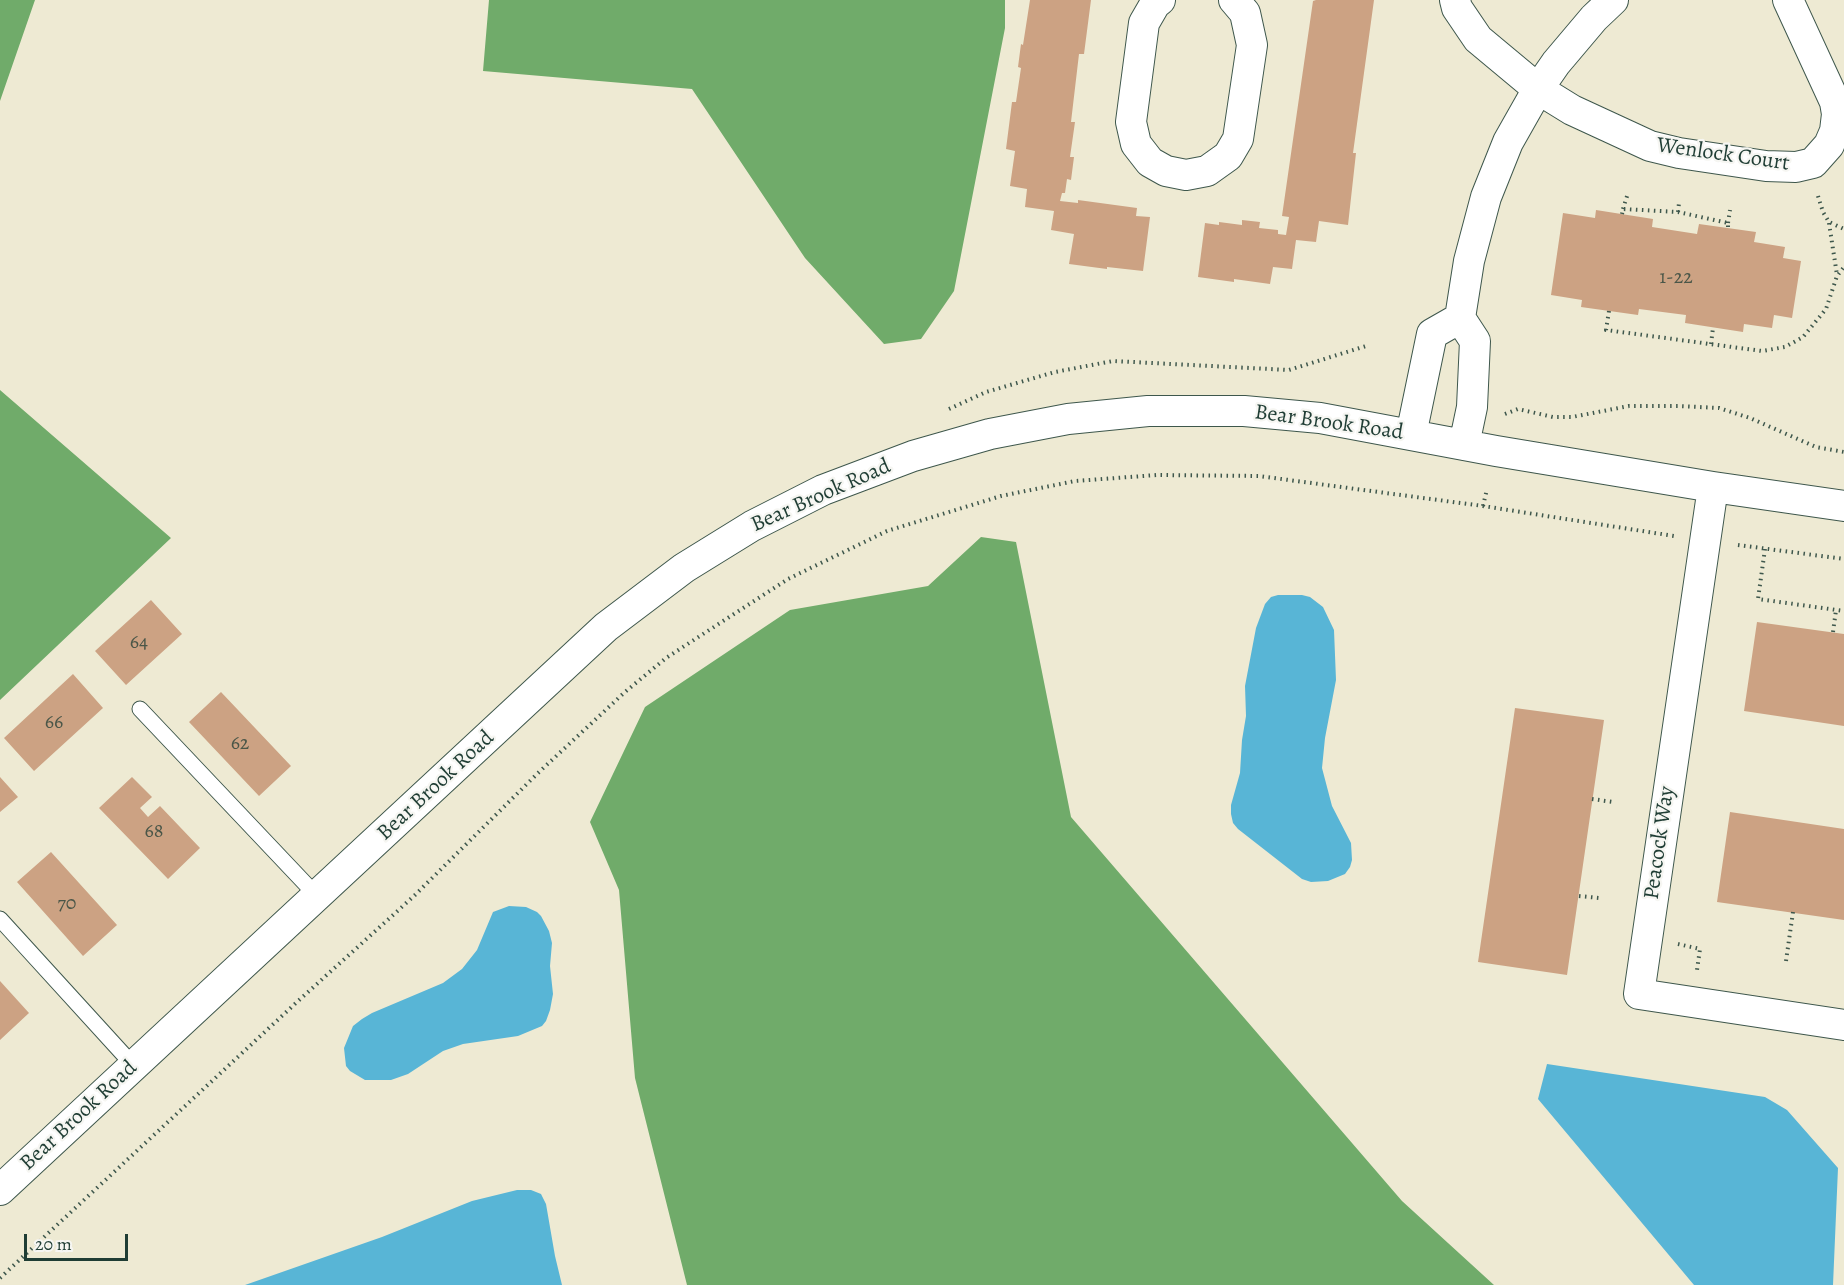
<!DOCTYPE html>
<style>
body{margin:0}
#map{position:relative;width:1844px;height:1285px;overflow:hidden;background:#eeead3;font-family:Alegreya,serif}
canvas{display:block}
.scale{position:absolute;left:24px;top:1234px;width:104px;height:27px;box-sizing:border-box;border:3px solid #1f3d34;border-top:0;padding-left:8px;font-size:18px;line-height:21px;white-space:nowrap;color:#1f3d34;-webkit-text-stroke:4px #f6f6f2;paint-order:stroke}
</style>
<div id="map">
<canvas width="1844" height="1285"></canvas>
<div class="scale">20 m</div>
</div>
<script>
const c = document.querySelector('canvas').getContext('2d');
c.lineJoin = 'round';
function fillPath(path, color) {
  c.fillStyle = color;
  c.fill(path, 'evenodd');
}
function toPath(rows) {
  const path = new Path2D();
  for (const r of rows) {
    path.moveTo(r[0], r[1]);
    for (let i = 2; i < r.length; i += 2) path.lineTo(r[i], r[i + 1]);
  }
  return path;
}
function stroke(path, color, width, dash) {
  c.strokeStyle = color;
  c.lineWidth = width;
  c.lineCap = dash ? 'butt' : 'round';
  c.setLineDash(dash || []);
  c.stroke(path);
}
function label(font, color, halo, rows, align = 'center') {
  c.font = font + ' Alegreya,serif';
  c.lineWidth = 4.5;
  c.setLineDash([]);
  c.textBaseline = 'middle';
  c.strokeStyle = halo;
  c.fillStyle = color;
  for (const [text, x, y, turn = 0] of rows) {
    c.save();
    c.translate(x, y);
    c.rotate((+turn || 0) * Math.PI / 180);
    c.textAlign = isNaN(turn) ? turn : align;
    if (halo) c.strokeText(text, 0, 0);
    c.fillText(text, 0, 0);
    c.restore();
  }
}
fillPath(toPath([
 [0,0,35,0,0,101],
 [489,0,1005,0,1005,28,954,291,921,339,884,344,805,258,692,89,483,71],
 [0,390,171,538,0,700],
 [981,537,1016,542,1071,817,1402,1201,1494,1285,687,1285,635,1078,619,890,590,822,645,707,790,610,928,586]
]), '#70ab6a');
fillPath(toPath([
 [1278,595,1302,595,1310,597,1323,607,1334,630,1336,680,1325,738,1322,768,1332,806,1351,843,1352,860,1350,867,1345,874,1328,881,1311,882,1302,879,1238,829,1233,823,1231,814,1231,805,1240,773,1242,740,1246,716,1245,686,1256,628,1265,604,1271,597],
 [509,906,526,907,537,912,541,916,549,931,552,943,550,966,553,994,550,1010,546,1021,542,1026,518,1036,463,1044,443,1051,408,1074,391,1080,365,1080,350,1071,346,1066,344,1048,353,1026,362,1019,372,1013,443,983,462,969,477,950,493,912],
 [1547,1064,1765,1097,1787,1110,1838,1168,1833,1285,1694,1285,1538,1099],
 [517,1190,531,1190,541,1194,546,1204,555,1256,562,1285,245,1285,382,1237,472,1201]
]), '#58b5d6');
fillPath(toPath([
 [1030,0,1091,0,1084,54,1079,54,1071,122,1075,122,1070,157,1074,157,1071,180,1067,179,1065,193,1062,193,1060,201,1078,203,1078,200,1137,208,1136,216,1150,217,1143,271,1107,267,1107,269,1069,264,1074,234,1051,230,1054,211,1025,207,1027,189,1010,186,1015,151,1006,149,1012,102,1016,102,1021,68,1018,67,1021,44,1023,45],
 [1316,0,1374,0,1353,153,1356,153,1348,225,1319,221,1316,242,1296,240,1292,269,1273,267,1270,284,1234,279,1234,282,1198,277,1205,223,1219,225,1219,222,1242,225,1242,220,1260,222,1259,228,1278,230,1278,234,1286,235,1289,217,1282,216,1313,1],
 [1596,210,1653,219,1652,227,1697,234,1699,224,1756,232,1754,242,1785,247,1783,258,1801,261,1792,318,1774,315,1772,328,1744,324,1743,332,1685,323,1686,315,1639,309,1638,315,1581,307,1582,300,1551,295,1563,213,1595,218],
 [151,600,182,634,126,685,95,651],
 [1757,622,1844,634,1844,726,1744,711],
 [73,674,103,708,34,771,4,738],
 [221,692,291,766,259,796,189,722],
 [1515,708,1604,720,1567,975,1478,962],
 [0,777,18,797,0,812],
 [132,777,152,797,140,808,148,817,160,806,200,848,168,879,99,808],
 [1730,812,1844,829,1844,920,1717,902],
 [51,852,117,925,83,956,17,882],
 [0,981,29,1013,0,1040]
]), '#cca283');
const lane = toPath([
 [140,709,317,896],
 [0,919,134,1066]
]);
const street = toPath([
 [1160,0,1155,4,1144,23,1131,122,1136,144,1150,162,1166,171,1186,175,1207,171,1228,156,1238,139,1252,45,1245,13,1234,0],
 [1455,0,1457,8,1478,39,1538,89,1572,110,1650,146,1679,153,1766,166,1796,167,1813,163,1829,145,1835,131,1837,114,1835,102,1788,0],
 [1411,435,1432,334,1460,318],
 [1464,445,1472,407,1475,341,1460,318,1469,261,1486,197,1508,142,1538,89,1556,63,1594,18,1613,0],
 [1713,487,1639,994,1844,1025],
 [0,1190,606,627,684,568,752,526,823,490,913,456,990,434,1068,419,1148,411,1244,411,1320,418,1496,451,1713,487,1844,506]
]);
stroke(lane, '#3e574c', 17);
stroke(street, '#3e574c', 32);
stroke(toPath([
 [1818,196,1823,212,1829,222,1844,229],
 [1623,209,1628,193],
 [1678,212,1679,203],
 [1622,214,1623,209,1678,212,1728,223,1728,228],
 [1728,223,1730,210],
 [1829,223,1837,275],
 [1609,311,1606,330,1762,351,1785,347,1803,337,1826,309,1837,276,1844,267],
 [1711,344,1713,328],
 [949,409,986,392,1055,372,1113,361,1289,370,1366,346],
 [1505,414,1518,409,1553,417,1572,417,1629,406,1678,406,1719,408,1750,418,1816,447,1844,452],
 [1483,506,1487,489],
 [1738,545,1844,559],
 [1765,549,1758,599,1844,611],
 [1833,632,1836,610],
 [1592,799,1613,802],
 [1579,896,1599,898],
 [1678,944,1700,949,1697,970],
 [1786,961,1793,912],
 [0,1278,297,1002,414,896,538,773,625,692,666,658,788,579,887,531,1001,496,1075,481,1157,475,1259,476,1483,506,1674,536]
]), '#3e574c', 4, [1.5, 4.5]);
stroke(lane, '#fff', 15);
stroke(street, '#fff', 30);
label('20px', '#4a5648', null, [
 ["1-22",1676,278],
 ["64",139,643],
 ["66",54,723],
 ["62",240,744],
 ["68",154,832],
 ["70",67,904]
]);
label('22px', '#1f3d34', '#f6f6f2', [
 ["Wenlock Court",1723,155,8],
 ["Bear Brook Road",1329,423,8],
 ["Bear Brook Road",821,496,-24],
 ["Bear Brook Road",436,786,-43],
 ["Peacock Way",1660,843,-82],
 ["Bear Brook Road",79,1116,-43]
]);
</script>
